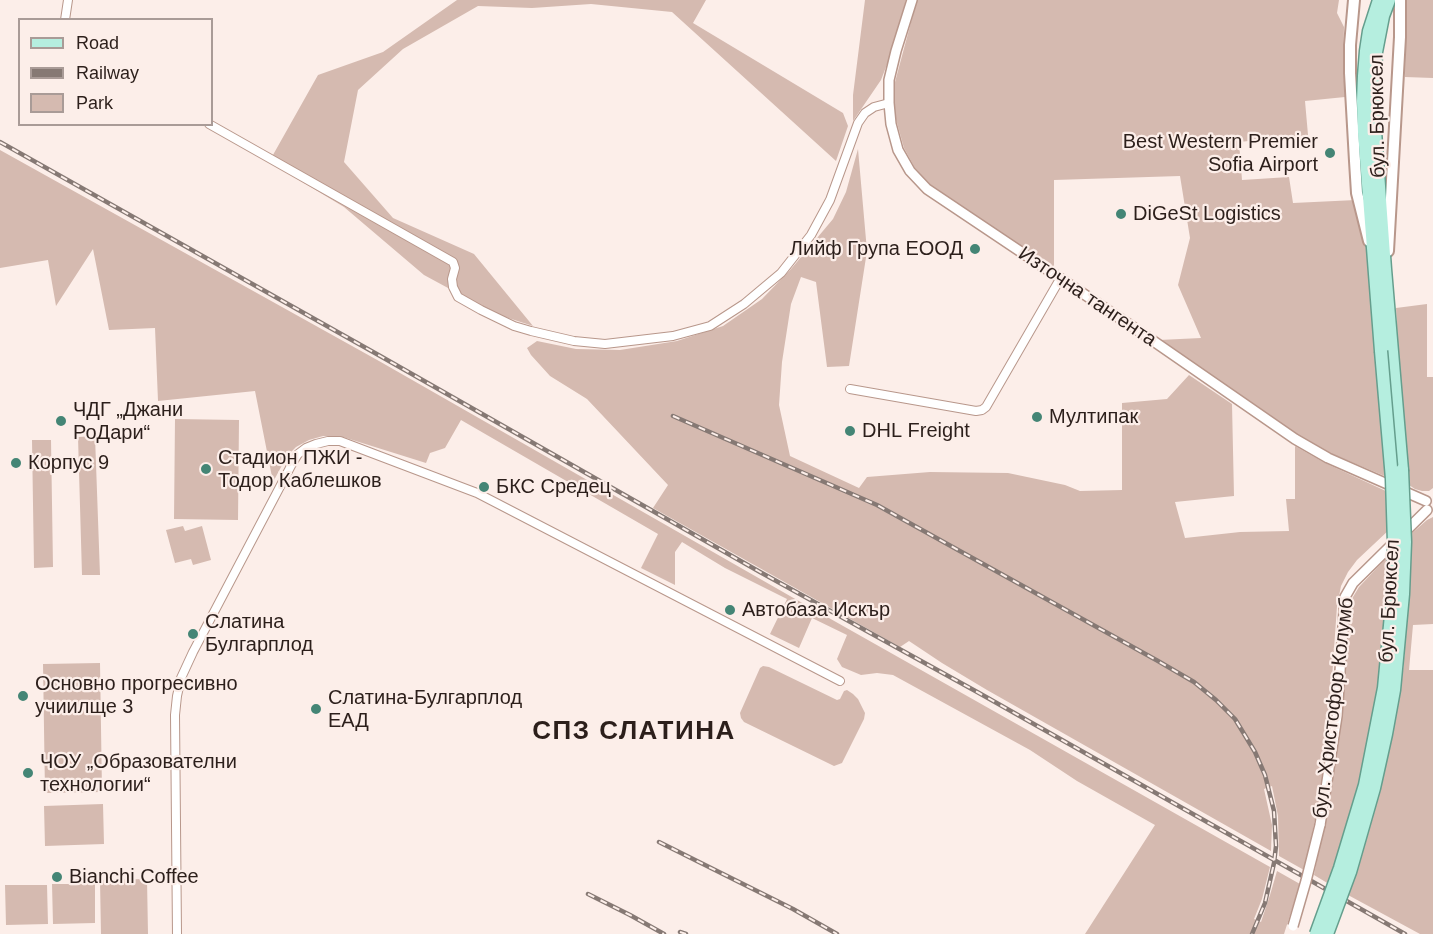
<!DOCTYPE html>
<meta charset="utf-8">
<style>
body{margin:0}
#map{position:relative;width:1433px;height:934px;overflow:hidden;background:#fceee9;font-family:Helvetica,sans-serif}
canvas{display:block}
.legend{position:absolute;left:18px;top:18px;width:195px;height:108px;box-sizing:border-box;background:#fceee9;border:2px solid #a99b97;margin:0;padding:8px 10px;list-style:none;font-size:18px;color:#2c1f1b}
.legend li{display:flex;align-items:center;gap:12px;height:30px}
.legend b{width:30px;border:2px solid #a99b97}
</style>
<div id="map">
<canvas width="1433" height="934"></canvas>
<ul class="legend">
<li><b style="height:8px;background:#b5eedf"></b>Road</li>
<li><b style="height:8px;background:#867974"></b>Railway</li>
<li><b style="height:16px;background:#d5bab0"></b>Park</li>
</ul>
</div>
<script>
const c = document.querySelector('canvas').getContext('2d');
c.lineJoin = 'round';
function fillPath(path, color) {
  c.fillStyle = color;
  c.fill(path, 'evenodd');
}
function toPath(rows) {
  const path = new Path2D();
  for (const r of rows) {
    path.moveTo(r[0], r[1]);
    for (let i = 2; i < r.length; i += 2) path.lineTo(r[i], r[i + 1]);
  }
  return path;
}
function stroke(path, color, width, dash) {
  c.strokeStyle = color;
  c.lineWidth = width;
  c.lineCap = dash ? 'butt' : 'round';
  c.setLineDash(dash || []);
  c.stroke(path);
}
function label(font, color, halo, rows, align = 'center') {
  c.font = font + ' Helvetica,sans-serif';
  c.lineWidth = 4.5;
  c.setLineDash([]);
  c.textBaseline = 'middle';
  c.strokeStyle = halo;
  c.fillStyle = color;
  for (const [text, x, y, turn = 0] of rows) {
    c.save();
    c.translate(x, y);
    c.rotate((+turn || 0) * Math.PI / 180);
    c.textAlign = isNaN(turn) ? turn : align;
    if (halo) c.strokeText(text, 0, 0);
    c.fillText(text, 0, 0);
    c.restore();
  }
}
fillPath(toPath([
 [457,0,706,0,693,23,843,113,848,126,836,161,672,12,591,4,532,8,478,6,403,49,358,90,344,162,393,218,474,254,533,326,496,314,424,275,344,207,269,162,318,75,383,52],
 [865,0,906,0,894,46,881,80,853,121,853,95],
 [917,0,1339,0,1337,13,1344,27,1343,66,1345,97,1305,101,1308,135,1239,142,1242,180,1289,177,1293,203,1356,200,1371,269,1387,477,1330,453,1298,435,1234,393,1159,340,1201,338,1178,285,1190,238,1180,176,1054,180,1054,271,930,185,915,168,904,148,895,116,895,82],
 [1406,0,1433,0,1433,78,1405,77],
 [858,149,867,251,849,366,827,367,816,282,801,277,791,304,782,362,779,405,790,456,859,488,867,477,930,472,1008,473,1065,485,1080,491,1122,490,1122,403,1167,399,1189,375,1232,404,1234,496,1175,502,1185,538,1240,532,1289,531,1286,499,1295,499,1295,446,1325,463,1388,492,1390,529,1357,560,1348,572,1341,586,1337,606,1327,751,1322,788,1304,870,1279,856,1278,816,1272,786,1264,789,1272,825,1271,851,987,690,942,663,909,641,900,647,653,508,668,485,587,399,550,376,531,355,527,348,537,341,576,349,620,350,677,341,723,326,762,299,791,269,833,219,846,192],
 [0,150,379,361,790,596,1270,867,1262,899,1254,919,1261,922,1270,895,1277,871,1300,884,1284,934,1085,934,1155,825,1077,781,1030,750,893,675,877,673,861,675,842,667,837,659,847,635,812,618,799,648,770,634,787,599,725,568,682,542,675,552,675,585,641,568,658,534,461,420,445,448,430,453,426,463,343,437,323,436,309,440,296,447,287,456,273,482,255,391,158,401,155,328,109,330,93,249,56,306,48,260,0,268],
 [1427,304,1427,377,1433,377,1433,488,1429,491,1422,491,1415,489,1409,485,1398,350,1396,308],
 [175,419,239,420,238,520,174,519],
 [95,436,100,575,82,575,78,437],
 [32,440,51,440,53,567,34,568],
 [1433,517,1433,624,1413,625,1409,670,1433,670,1433,934,1420,934,1348,895,1380,788,1403,671,1409,595,1411,534,1427,520],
 [183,526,185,531,202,526,211,560,193,565,191,559,175,563,166,530],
 [1390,554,1384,661,1359,789,1329,884,1314,875,1331,789,1341,715,1348,609,1353,597,1359,587],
 [100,663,102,792,45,793,43,664],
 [763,666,769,667,837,700,840,699,844,691,847,690,853,694,858,699,865,713,864,719,842,763,834,766,744,722,741,718,740,713,760,668],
 [103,804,104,844,45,846,44,806],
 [147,879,148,934,101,934,100,880],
 [52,884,95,884,95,923,53,924],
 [5,885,47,885,48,924,6,925]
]), '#d5bab0');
const minor = toPath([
 [65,20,68,0],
 [209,124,453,262,455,268,452,279,453,287,458,297,481,310,514,326,531,331,574,341,605,344,673,336,710,326,744,304,781,273,811,235,830,200,858,123,865,113,874,107,889,103],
 [850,389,976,411,982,410,986,407,1060,279],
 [177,934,175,715,177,696,181,678,193,652,293,462,298,454,306,448,316,444,328,441,340,441,477,493,840,681]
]);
const tertiary = toPath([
 [912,0,896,51,889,80,889,103,891,124,898,150,910,171,927,189,1136,329,1295,439,1328,458,1426,501],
 [1320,825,1326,788,1337,716,1345,597,1353,583,1427,510]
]);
const secondary = toPath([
 [1354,0,1350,45,1350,73,1355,161,1357,193,1369,241],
 [1388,251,1400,37,1400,0]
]);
const primary = toPath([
 [1379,0,1369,31,1366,51,1364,76,1363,101,1364,132,1381,351],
 [1389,0,1383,16,1376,52,1374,100,1375,131,1385,269,1402,470]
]);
stroke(minor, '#b8978b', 10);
stroke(tertiary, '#b8978b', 12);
stroke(secondary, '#b8978b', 14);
stroke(primary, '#659e8d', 15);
stroke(minor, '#fff', 8);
stroke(tertiary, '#fff', 9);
stroke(secondary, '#fff', 10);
stroke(primary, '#b5eedf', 12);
const rail = toPath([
 [0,142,382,357,760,572,979,693,1405,934],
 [673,416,877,505,1158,661,1194,682,1216,700,1235,719,1255,752,1265,775,1274,811,1276,846,1274,863,1265,903,1252,934],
 [659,842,793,909,837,934],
 [588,894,630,915,664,934],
 [680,932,686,934]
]);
stroke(rail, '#867974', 4.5);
stroke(rail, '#fceee9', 2, [7]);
const tertiaryBridge = toPath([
 [1293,926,1306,881,1320,825]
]);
const primaryBridge = toPath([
 [1316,934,1340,868,1365,785,1384,688,1393,594,1394,543,1392,479,1381,351],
 [1327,934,1350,872,1374,788,1386,734,1394,690,1403,594,1405,542,1402,470]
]);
stroke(tertiaryBridge, '#b8978b', 12, []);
stroke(primaryBridge, '#659e8d', 15, []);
stroke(tertiaryBridge, '#fff', 9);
stroke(primaryBridge, '#b5eedf', 12);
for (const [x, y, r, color] of [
 [1330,153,6,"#448575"],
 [1121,214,6,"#448575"],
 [975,249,6,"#448575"],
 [1037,417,6,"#448575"],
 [61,421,6,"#448575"],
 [850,431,6,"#448575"],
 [16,463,6,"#448575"],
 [206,469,6,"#448575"],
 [484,487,6,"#448575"],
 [730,610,6,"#448575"],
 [193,634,6,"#448575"],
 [23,696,6,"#448575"],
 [316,709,6,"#448575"],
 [28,773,6,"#448575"],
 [57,877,6,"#448575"]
]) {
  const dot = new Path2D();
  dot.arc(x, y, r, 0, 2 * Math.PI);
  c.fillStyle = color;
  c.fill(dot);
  stroke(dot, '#fceee9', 2);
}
label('20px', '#2c1f1b', '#fceee9', [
 ["бул. Брюксел",1378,116,-91],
 ["Източна тангента",1087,297,34],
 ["бул. Брюксел",1390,601,-87],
 ["бул. Христофор Колумб",1334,708,-83]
]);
label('20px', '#2c1f1b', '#fceee9', [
 ["Best Western Premier",1318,142,"right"],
 ["Sofia Airport",1318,165,"right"],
 ["DiGeSt Logistics",1133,214],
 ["Лийф Група ЕООД",963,249,"right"],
 ["ЧДГ „Джани",73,410],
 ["РоДари“",73,433],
 ["Мултипак",1049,417],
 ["DHL Freight",862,431],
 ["Стадион ПЖИ -",218,458],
 ["Тодор Каблешков",218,481],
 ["Корпус 9",28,463],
 ["БКС Средец",496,487],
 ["Автобаза Искър",742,610],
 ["Слатина",205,622],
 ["Булгарплод",205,645],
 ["Основно прогресивно",35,684],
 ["учиилще 3",35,707],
 ["Слатина-Булгарплод",328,698],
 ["ЕАД",328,721],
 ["ЧОУ „Образователни",40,762],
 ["технологии“",40,785],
 ["Bianchi Coffee",69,877]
], 'left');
c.letterSpacing = '1.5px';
label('bold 26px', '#2c1f1b', '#fceee9', [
 ["СПЗ СЛАТИНА",634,732]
]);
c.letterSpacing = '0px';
</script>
